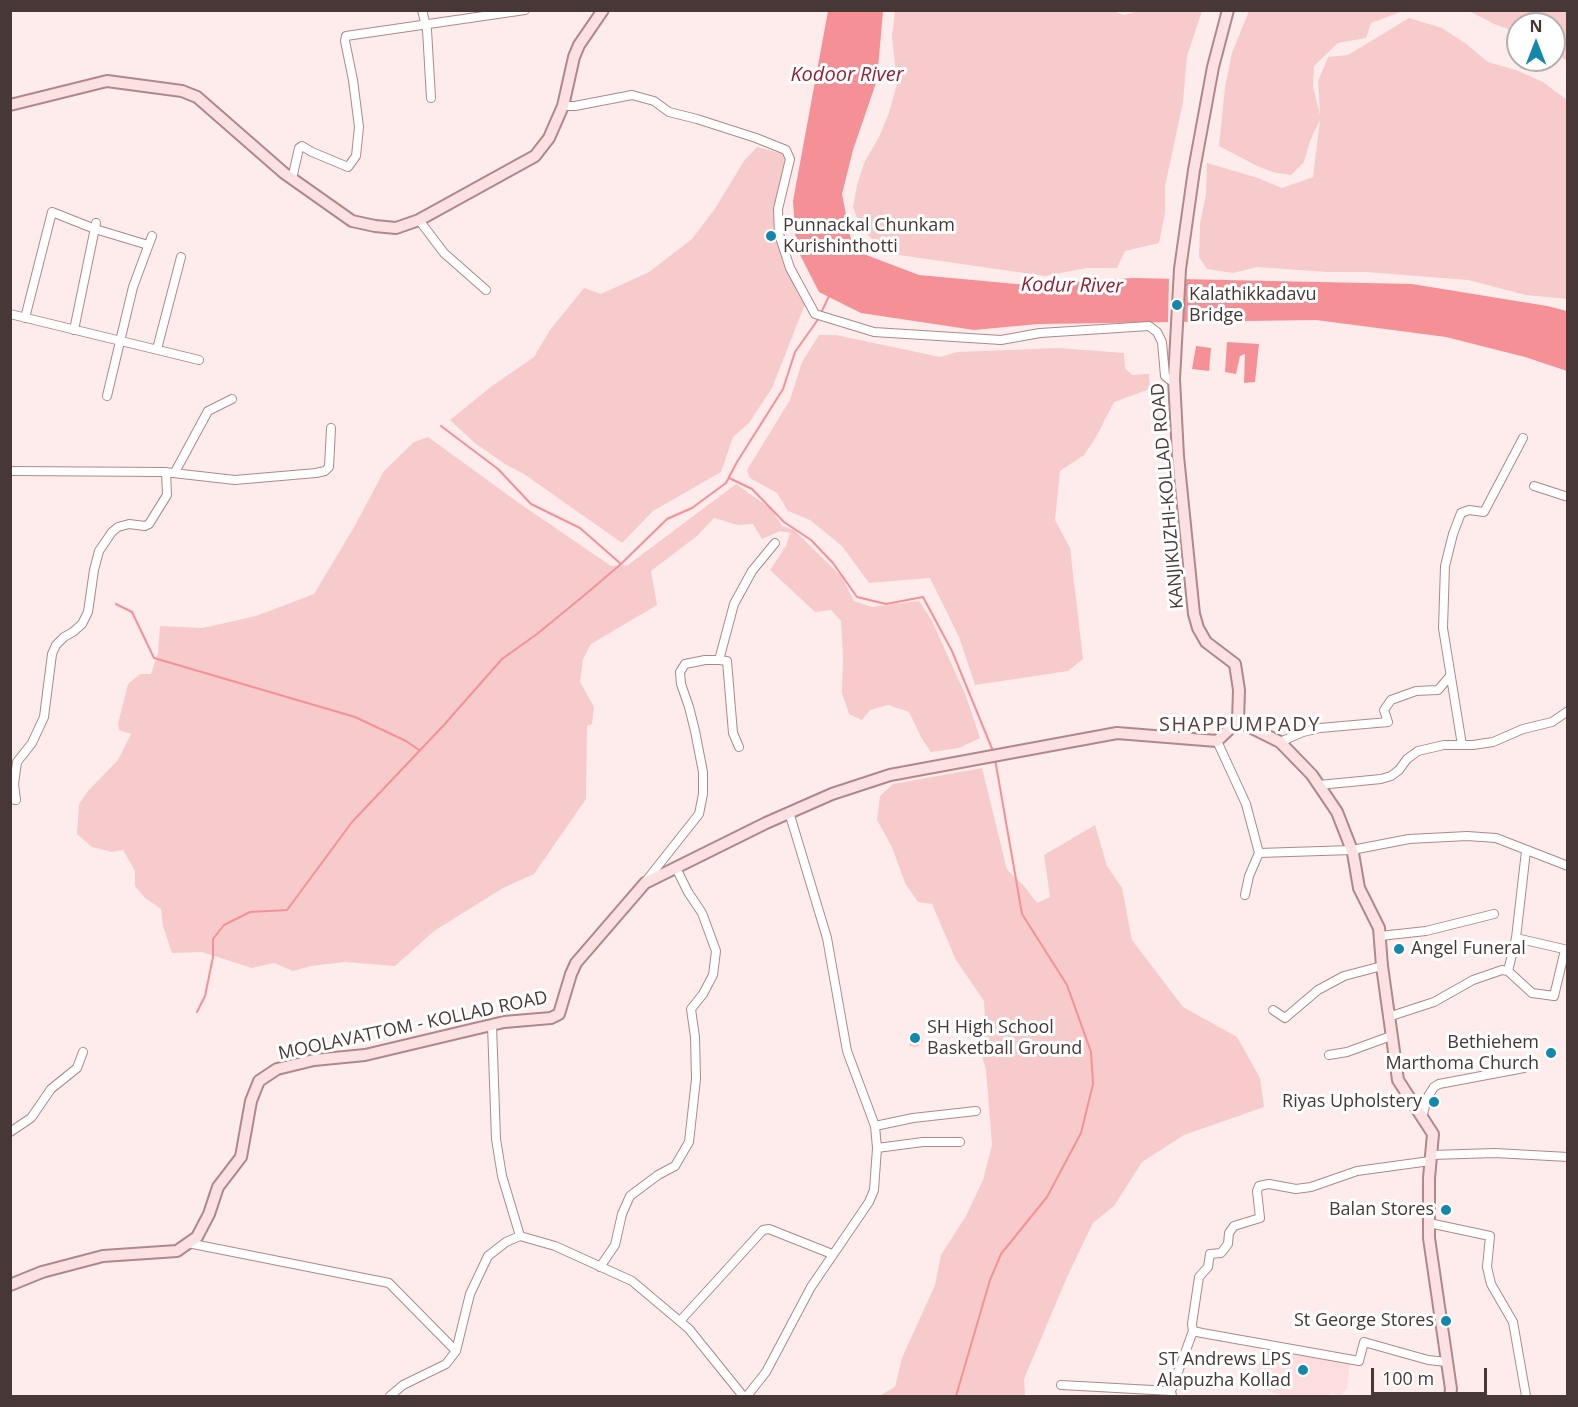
<!DOCTYPE html>
<style>
body{margin:0}
#map{position:relative;width:1578px;height:1407px;overflow:hidden;background:#feecec;font-family:"Open Sans",sans-serif}
canvas{display:block}
.frame{position:absolute;inset:0;border:12px solid #483737;pointer-events:none}
.north{position:absolute;left:1506px;top:12px;width:60px;height:60px;box-sizing:border-box;background:#fff;border:2px solid #b6afaf;border-radius:50%;rotate:0deg;font-size:16px;font-weight:700;line-height:24px;text-align:center;color:#483737}
.north::after{content:'';display:block;margin:auto;width:21px;height:27px;background:#1387ac;clip-path:polygon(50% 0,100% 100%,50% 72%,0 100%)}
.scale{position:absolute;left:1371px;top:1368px;width:116px;height:27px;box-sizing:border-box;border:3px solid #483737;border-top:0;padding-left:8px;font-size:18px;line-height:21px;white-space:nowrap;color:#483737;-webkit-text-stroke:4px #fff;paint-order:stroke}
</style>
<div id="map">
<canvas width="1578" height="1407"></canvas>
<div class="frame"></div>
<div class="north">N</div>
<div class="scale">100 m</div>
</div>
<script>
const c = document.querySelector('canvas').getContext('2d');
c.lineJoin = 'round';
function fillPath(path, color) {
  c.fillStyle = color;
  c.fill(path, 'evenodd');
}
function toPath(rows) {
  const path = new Path2D();
  for (const r of rows) {
    path.moveTo(r[0], r[1]);
    for (let i = 2; i < r.length; i += 2) path.lineTo(r[i], r[i + 1]);
  }
  return path;
}
function stroke(path, color, width, dash) {
  c.strokeStyle = color;
  c.lineWidth = width;
  c.lineCap = dash ? 'butt' : 'round';
  c.setLineDash(dash || []);
  c.stroke(path);
}
function label(font, color, halo, rows, align = 'center') {
  c.font = font + ' "Open Sans",sans-serif';
  c.lineWidth = 6;
  c.setLineDash([]);
  c.textBaseline = 'middle';
  c.strokeStyle = halo;
  c.fillStyle = color;
  for (const [text, x, y, turn = 0] of rows) {
    c.save();
    c.translate(x, y);
    c.rotate((+turn || 0) * Math.PI / 180);
    c.textAlign = isNaN(turn) ? turn : align;
    if (halo) c.strokeText(text, 0, 0);
    c.fillText(text, 0, 0);
    c.restore();
  }
}
fillPath(toPath([
 [1265,1349,1350,1362,1347,1388,1341,1396,1331,1393,1330,1396,1282,1396,1256,1386,1258,1364]
]), '#fdddde');
fillPath(toPath([
 [1114,11,1124,15,1138,11,1202,11,1187,56,1183,102,1165,186,1165,213,1159,243,1125,251,1117,268,1087,268,1045,276,899,255,881,248,861,228,853,207,857,185,865,161,879,137,889,113,897,84,892,36,895,11],
 [1249,11,1403,11,1371,23,1366,38,1338,43,1314,66,1313,87,1320,115,1318,81,1328,57,1348,55,1409,18,1442,28,1465,43,1488,62,1516,70,1543,82,1567,100,1567,299,1526,295,1468,280,1366,272,1327,272,1257,267,1233,273,1207,269,1199,257,1200,223,1206,195,1207,163,1258,178,1282,188,1313,177,1320,120,1310,141,1304,162,1291,175,1272,172,1257,166,1219,146,1225,87,1232,53],
 [1469,11,1567,11,1567,61,1554,52,1554,24,1518,24,1518,33,1494,24],
 [757,147,784,154,787,164,776,202,774,223,778,239,807,299,772,388,749,423,733,437,721,472,653,511,622,543,524,474,505,464,476,444,450,420,492,386,534,357,550,330,584,288,601,294,649,272,692,239,714,210,744,161],
 [819,335,836,335,940,357,957,352,1059,348,1124,353,1125,368,1132,375,1149,374,1150,389,1114,402,1096,437,1084,455,1060,471,1055,520,1070,548,1083,659,1068,671,975,685,959,637,930,578,869,583,842,546,810,520,788,511,777,493,750,478,747,470,790,400,802,362],
 [428,437,519,503,611,566,628,565,736,484,771,509,782,526,794,530,842,577,854,601,872,607,919,601,932,621,966,696,980,738,959,748,931,752,921,737,909,712,888,705,870,710,862,720,849,714,842,693,843,657,841,621,831,610,815,612,770,570,786,546,790,533,780,531,762,539,753,524,738,525,714,518,697,536,651,571,657,605,591,644,583,659,580,682,594,707,592,724,587,726,586,799,534,874,503,888,434,931,395,966,345,962,311,966,293,971,274,963,252,968,202,952,172,953,163,926,161,909,145,898,135,886,135,871,123,850,112,852,92,847,77,834,79,804,88,791,118,760,131,734,119,730,118,724,128,684,140,674,151,674,158,653,160,626,203,628,256,616,314,594,353,529,384,471,414,442],
 [982,768,1007,870,1024,886,1037,903,1050,897,1044,855,1095,825,1107,866,1122,888,1132,940,1183,1007,1237,1037,1260,1078,1264,1107,1184,1135,1142,1162,1114,1206,1093,1223,1067,1277,1024,1379,1025,1396,879,1396,895,1387,902,1358,935,1285,941,1255,966,1216,983,1180,992,1145,986,1070,974,1028,985,1021,984,1001,956,960,932,904,918,902,905,883,892,847,877,820,880,796,893,784],
 [921,1033,923,1042,919,1043,918,1047,910,1046,908,1034]
]), '#f7cbcc');
fillPath(toPath([
 [828,11,883,11,877,80,853,150,842,194,853,250,919,275,1027,285,1133,278,1412,284,1547,306,1567,311,1567,371,1525,357,1446,337,1316,320,1038,324,974,330,861,313,819,292,796,247,793,201],
 [1227,342,1259,344,1255,382,1244,383,1245,354,1240,356,1236,374,1225,372],
 [1196,346,1211,348,1209,371,1192,369]
]), '#f59196');
fillPath(toPath([
 [1182,276,1180,324,1168,324,1169,277]
]), '#feecec');
stroke(toPath([
 [821,313,829,296],
 [441,426,498,469,531,504,580,528,621,564],
 [729,478,752,489,784,522,811,540,833,563,857,597,886,604,923,597,952,651,993,751],
 [116,604,132,612,154,658,355,717,406,741,419,750],
 [197,1012,205,996,213,957,213,939,224,925,250,912,287,910,352,822,443,726,502,659,537,634,587,593,621,564,667,519,692,508,726,483,737,462,783,389,795,352,819,318],
 [956,1396,990,1280,1001,1254,1047,1197,1081,1133,1093,1084,1091,1052,1067,985,1022,914,995,759]
]), '#f59196', 2);
const street = toPath([
 [422,10,427,30,431,98],
 [563,106,575,106,632,95,654,101,669,112,697,119,756,138,786,150,790,159,778,209,779,234,790,268,815,314,874,332,1001,340,1040,333,1149,326,1157,332,1162,342,1165,376,1170,380,1174,379],
 [292,179,299,148,302,146,312,152,348,167,356,156,359,127,353,80,345,41,346,36,525,10],
 [419,220,444,253,486,290],
 [10,314,199,360],
 [25,318,52,212,95,229,148,245],
 [74,330,96,223],
 [157,349,181,257],
 [107,396,133,287,152,236],
 [10,471,164,472,235,480,316,473,325,471,329,467,331,428],
 [175,472,208,411,232,399],
 [1534,486,1568,497],
 [719,660,727,661,733,733,739,747],
 [1217,741,1246,804,1259,853,1249,876,1245,895],
 [1280,742,1303,732,1320,728,1388,722,1384,710,1391,700,1416,691,1438,690,1450,676],
 [1462,745,1443,628,1445,566,1453,534,1461,513,1469,510,1484,512,1523,438],
 [1319,785,1381,779,1391,776,1399,770,1407,759,1418,751,1444,745,1473,745,1493,742,1523,729,1552,722,1568,711],
 [10,799,16,800,14,784,17,762,32,743,44,717,52,654,56,645,64,637,73,632,82,624,88,612,94,570,99,551,112,532,118,527,129,524,145,526,149,524,167,495,166,472],
 [1259,853,1352,850,1409,839,1467,836,1496,838,1568,866],
 [646,881,699,814,703,794,703,772,695,731,689,707,681,684,680,672,685,664,705,660,719,660,734,604,752,571,775,543],
 [1380,936,1426,931,1494,914],
 [1516,938,1568,950],
 [1508,971,1516,938,1526,851],
 [1273,1010,1285,1018,1318,990,1344,976,1382,966],
 [1388,1017,1434,1002,1473,980,1502,970,1508,971,1532,993,1554,996,1565,950],
 [492,1025,496,1139,502,1176,520,1236],
 [1329,1055,1347,1052,1391,1036],
 [1422,1118,1427,1098,1434,1087,1439,1084,1524,1068],
 [875,1126,913,1118,976,1111],
 [10,1132,31,1118,51,1089,77,1068,83,1052],
 [877,1148,923,1142,960,1142],
 [1431,1155,1495,1153,1568,1157],
 [1430,1161,1357,1171,1311,1187,1296,1189,1269,1184,1259,1186,1257,1191,1260,1218,1234,1226,1229,1233,1228,1244,1221,1253,1210,1254,1208,1267,1199,1277,1192,1324,1193,1331,1202,1333,1359,1361,1364,1342,1428,1360,1447,1362],
 [1429,1223,1490,1236,1487,1267,1491,1284,1513,1322,1526,1396],
 [188,1243,389,1283,456,1351],
 [600,1267,615,1245,622,1214,630,1196,658,1175,675,1166,689,1142,696,1079,695,1037,691,1009,703,994,713,975,716,951,702,913,688,892,676,868],
 [680,1321,763,1230,769,1229,832,1254],
 [1061,1385,1171,1391],
 [390,1396,403,1385,446,1364,456,1351,470,1294,488,1256,506,1242,520,1236,555,1246,632,1281,689,1329,743,1396],
 [747,1396,766,1372,811,1287,869,1202,874,1190,877,1148,875,1126,847,1051,827,938,789,812],
 [1172,1396,1171,1391,1193,1331]
]);
const secondary = toPath([
 [1228,10,1213,67,1194,170,1180,269,1174,379,1178,456,1194,614,1198,628,1206,642,1235,664,1239,690,1238,721,1280,742,1312,775,1337,812,1353,853,1359,888,1379,928,1382,966,1398,1080,1433,1134,1429,1178,1429,1238,1451,1389,1450,1396],
 [10,105,107,81,182,91,197,97,284,173,352,221,375,226,396,228,419,220,535,156,549,138,563,106,574,57,579,45,603,10],
 [10,1285,42,1272,103,1256,177,1251,197,1237,209,1214,218,1187,241,1157,251,1101,259,1081,277,1069,314,1060,365,1055,504,1022,551,1018,559,1014,571,974,576,963,645,883,766,823,832,794,890,775,1117,733,1217,741,1238,721]
]);
stroke(street, '#b08889', 10);
stroke(secondary, '#b08889', 14);
stroke(street, '#fff', 8);
stroke(secondary, '#fce1e2', 10);
for (const [x, y, r, color] of [
 [771,236,6,"#1387ac"],
 [1177,305,6,"#1387ac"],
 [1399,949,6,"#1387ac"],
 [915,1038,6,"#1387ac"],
 [1551,1053,6,"#1387ac"],
 [1434,1102,6,"#1387ac"],
 [1446,1210,6,"#1387ac"],
 [1446,1321,6,"#1387ac"],
 [1303,1370,6,"#1387ac"]
]) {
  const dot = new Path2D();
  dot.arc(x, y, r, 0, 2 * Math.PI);
  c.fillStyle = color;
  c.fill(dot);
  stroke(dot, '#fff', 2);
}
label('18px', '#483737', '#fff', [
 ["Punnackal Chunkam",783,226,"left"],
 ["Kurishinthotti",783,247,"left"],
 ["Kalathikkadavu",1189,295,"left"],
 ["Bridge",1189,316,"left"],
 ["Angel Funeral",1411,949,"left"],
 ["SH High School",927,1028,"left"],
 ["Basketball Ground",927,1049,"left"],
 ["Bethiehem",1539,1043],
 ["Marthoma Church",1539,1064],
 ["Riyas Upholstery",1422,1102],
 ["Balan Stores",1434,1210],
 ["St George Stores",1434,1321],
 ["ST Andrews LPS",1291,1360],
 ["Alapuzha Kollad",1291,1381]
], 'right');
label('18px', '#483737', '#fff', [
 ["KANJIKUZHI-KOLLAD ROAD",1168,496,-95],
 ["MOOLAVATTOM - KOLLAD ROAD",413,1026,-12]
]);
label('italic 20px', '#952034', '#fff', [
 ["Kodoor River",847,75],
 ["Kodur River",1072,286,1]
]);
c.letterSpacing = '1.5px';
label('20px', '#5e3c3e', '#fff', [
 ["SHAPPUMPADY",1240,725]
]);
c.letterSpacing = '0px';
</script>
